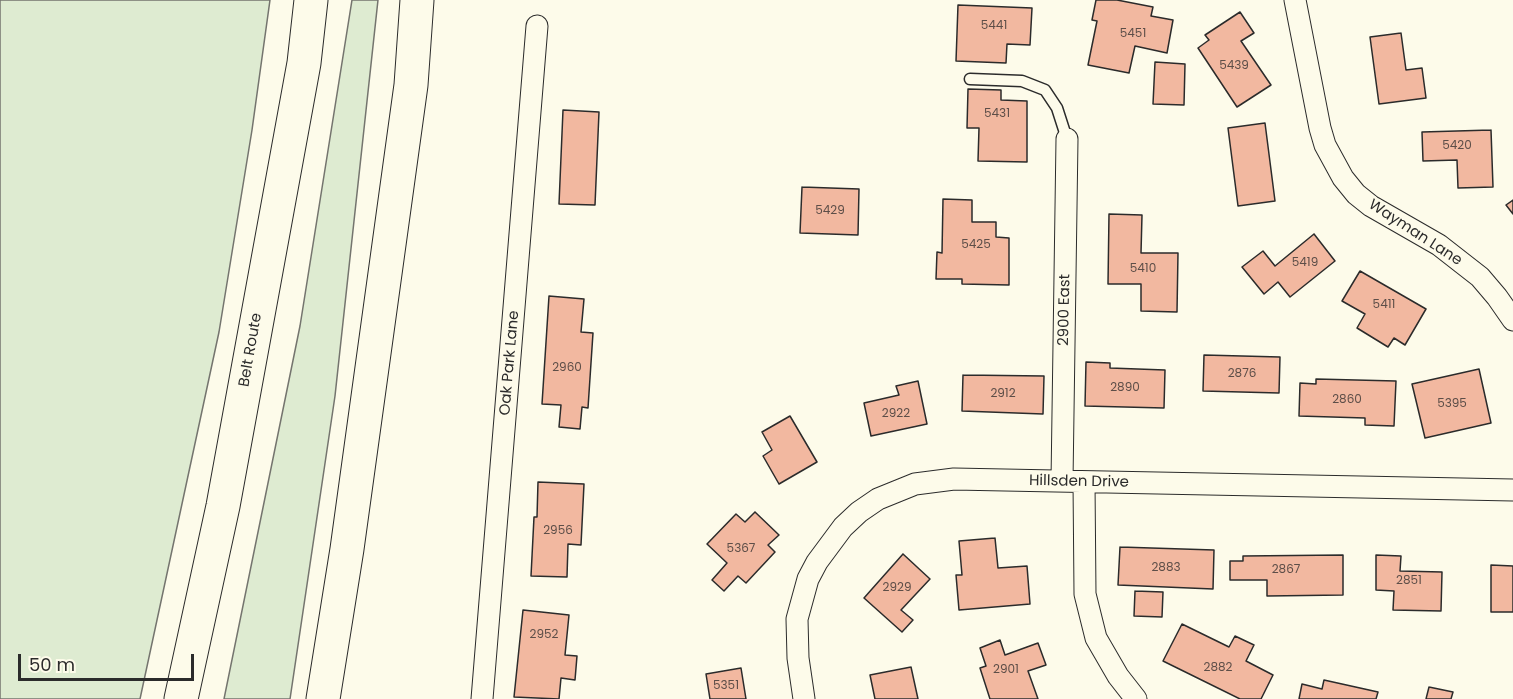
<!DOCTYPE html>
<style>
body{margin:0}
#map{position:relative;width:1513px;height:699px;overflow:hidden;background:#fdfbea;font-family:Poppins,sans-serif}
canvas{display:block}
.scale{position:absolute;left:18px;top:654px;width:176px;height:27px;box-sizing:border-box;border:3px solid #2b2b2b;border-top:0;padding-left:8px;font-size:18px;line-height:21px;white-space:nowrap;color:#2b2b2b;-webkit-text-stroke:4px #fdfbea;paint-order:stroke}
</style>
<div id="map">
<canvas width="1513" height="699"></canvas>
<div class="scale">50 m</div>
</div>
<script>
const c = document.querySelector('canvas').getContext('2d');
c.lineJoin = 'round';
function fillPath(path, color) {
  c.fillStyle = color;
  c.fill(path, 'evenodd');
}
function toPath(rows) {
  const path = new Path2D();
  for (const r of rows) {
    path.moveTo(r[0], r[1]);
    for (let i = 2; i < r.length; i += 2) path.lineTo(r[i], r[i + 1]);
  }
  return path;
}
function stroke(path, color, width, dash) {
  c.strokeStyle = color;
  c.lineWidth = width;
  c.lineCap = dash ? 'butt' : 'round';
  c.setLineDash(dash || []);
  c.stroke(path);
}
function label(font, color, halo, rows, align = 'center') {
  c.font = font + ' Poppins,sans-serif';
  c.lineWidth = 4.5;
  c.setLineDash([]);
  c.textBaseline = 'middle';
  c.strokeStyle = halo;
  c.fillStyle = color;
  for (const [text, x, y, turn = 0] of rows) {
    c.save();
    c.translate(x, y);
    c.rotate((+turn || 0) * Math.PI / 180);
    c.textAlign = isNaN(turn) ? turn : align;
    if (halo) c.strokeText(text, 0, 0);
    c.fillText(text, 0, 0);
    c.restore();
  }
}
const green = toPath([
 [0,0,270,0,252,130,219,332,140,699,0,699,0,0],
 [352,0,378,0,335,396,290,699,224,699,300,326,352,0]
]);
fillPath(green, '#deebd1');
stroke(green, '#74746e', 1.5);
const building = toPath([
 [1096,0,1117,0,1153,7,1151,16,1173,20,1167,53,1135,46,1129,73,1088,65,1097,21,1092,20,1096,0],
 [958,5,1032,8,1030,45,1007,44,1006,63,956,61,958,5],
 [1240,12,1254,33,1241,41,1271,85,1237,107,1198,48,1209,40,1205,35,1240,12],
 [1401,33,1406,70,1422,68,1426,98,1379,104,1370,37,1401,33],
 [1155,62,1185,64,1184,105,1153,104,1155,62],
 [968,89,1001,90,1001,100,1027,101,1027,162,978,161,979,128,967,128,968,89],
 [563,110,599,112,595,205,559,204,563,110],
 [1265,123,1275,201,1238,206,1228,128,1265,123],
 [1491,130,1493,187,1458,188,1457,160,1423,161,1422,132,1491,130],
 [802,187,859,189,858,235,800,233,802,187],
 [943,199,972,200,972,222,996,222,996,237,1009,238,1009,285,962,284,962,279,936,279,937,252,942,253,943,199],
 [1513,200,1513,214,1506,205,1513,200],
 [1109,214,1142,215,1141,253,1178,253,1177,312,1141,311,1141,284,1108,284,1109,214],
 [1314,234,1335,261,1290,297,1278,282,1264,294,1242,267,1263,251,1275,266,1314,234],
 [1360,271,1426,309,1405,345,1394,338,1388,347,1357,328,1365,314,1342,301,1360,271],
 [549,296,584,299,581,332,593,333,588,408,582,407,580,429,559,427,561,405,542,404,549,296],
 [1204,355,1280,357,1279,393,1203,391,1204,355],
 [1086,362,1110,363,1110,368,1165,370,1164,408,1085,406,1086,362],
 [1479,369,1491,423,1425,438,1412,384,1479,369],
 [963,375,1044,376,1043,414,962,411,963,375],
 [1316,379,1396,381,1394,426,1365,425,1365,418,1299,416,1300,383,1316,384,1316,379],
 [918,381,927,424,871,436,864,403,899,395,896,386,918,381],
 [790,416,817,462,779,484,763,456,772,450,762,432,790,416],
 [538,482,584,484,581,545,568,544,567,577,531,576,534,517,537,517,538,482],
 [755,512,779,535,768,545,775,552,746,583,738,576,724,591,712,580,727,563,707,544,736,514,745,522,755,512],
 [995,538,998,568,1027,566,1030,604,959,610,956,575,962,575,959,541,995,538],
 [1120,547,1214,550,1213,589,1118,585,1120,547],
 [903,554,930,579,901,610,913,620,902,632,864,598,903,554],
 [1343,555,1343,595,1267,596,1267,580,1230,580,1230,561,1243,561,1243,556,1343,555],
 [1376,555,1401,556,1400,571,1442,572,1441,611,1393,610,1394,591,1376,590,1376,555],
 [1491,565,1513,566,1513,612,1491,612,1491,565],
 [1135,591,1163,592,1162,617,1134,616,1135,591],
 [523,610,569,615,565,655,577,656,575,680,561,678,559,699,514,697,523,610],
 [1182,624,1229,647,1235,636,1254,645,1246,661,1273,675,1261,699,1240,699,1163,661,1182,624],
 [1000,640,1005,655,1038,643,1046,665,1028,671,1038,699,990,699,980,668,986,666,980,648,1000,640],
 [911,667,918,699,875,699,870,675,911,667],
 [741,668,746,699,710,699,706,674,741,668],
 [1324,680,1378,692,1376,699,1299,699,1302,684,1322,689,1324,680],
 [1429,687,1453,692,1451,699,1426,699,1429,687]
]);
fillPath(building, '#f2b8a0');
stroke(building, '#2b2b2b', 1.5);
const service = toPath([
 [970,79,1022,81,1045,90,1057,108,1067,139]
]);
const minor = toPath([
 [1295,0,1320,128,1325,145,1343,178,1356,194,1371,206,1439,245,1480,277,1497,297,1513,320],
 [1062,481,1067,139],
 [1084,482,1085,594,1096,638,1118,676,1136,699],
 [482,699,537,26],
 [804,699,798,658,797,619,808,579,817,562,843,527,859,512,878,499,915,484,954,479,1513,490]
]);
const motorway = toPath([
 [181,699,223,506,304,63,311,0],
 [323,699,347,549,411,85,417,0]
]);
stroke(service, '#2b2b2b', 13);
stroke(minor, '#2b2b2b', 23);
stroke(motorway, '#2b2b2b', 35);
stroke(service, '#fdfbea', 10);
stroke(minor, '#fdfbea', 21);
stroke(motorway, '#fdfbea', 33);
label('12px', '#5d4e48', null, [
 ["5441",994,26],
 ["5451",1133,34],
 ["5439",1234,66],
 ["5431",997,114],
 ["5420",1457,146],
 ["5429",830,211],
 ["5425",976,245],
 ["5419",1305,263],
 ["5410",1143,269],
 ["5411",1384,305],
 ["2960",567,368],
 ["2876",1242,374],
 ["2890",1125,388],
 ["2912",1003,394],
 ["2860",1347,400],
 ["5395",1452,404],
 ["2922",896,414],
 ["2956",558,531],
 ["5367",741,549],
 ["2883",1166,568],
 ["2867",1286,570],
 ["2851",1409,581],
 ["2929",897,588],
 ["2952",544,635],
 ["2882",1218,668],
 ["2901",1006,670],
 ["5351",726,686]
]);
label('15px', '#2b2b2b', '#fdfbea', [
 ["Wayman Lane",1415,233,33],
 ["2900 East",1065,310,-89],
 ["Belt Route",251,350,-80],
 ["Oak Park Lane",510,363,-85],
 ["Hillsden Drive",1079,482,1]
]);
</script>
